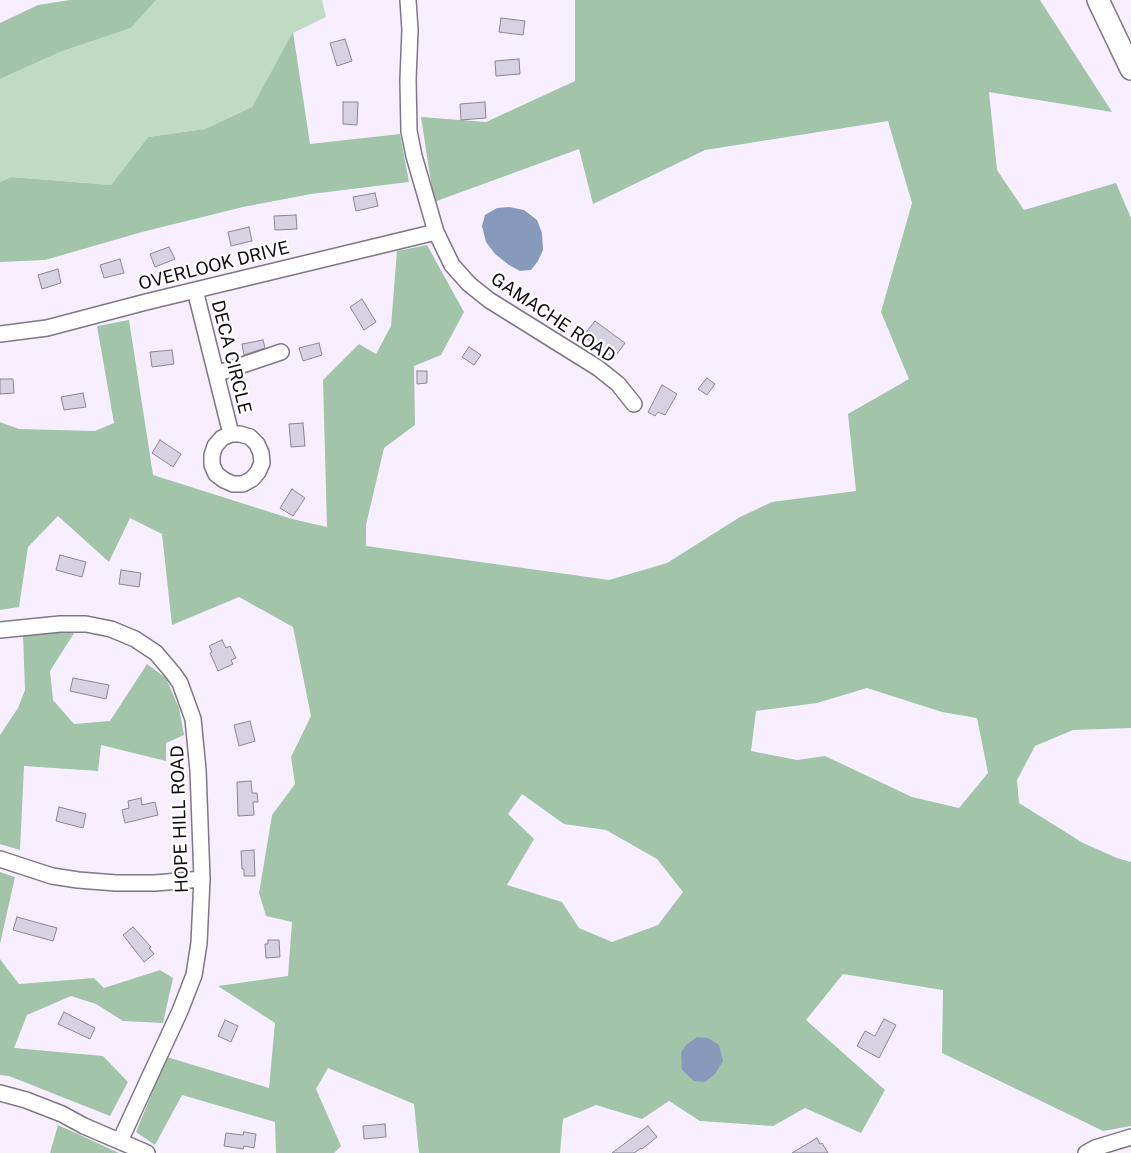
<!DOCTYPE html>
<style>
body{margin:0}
canvas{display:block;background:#f7efff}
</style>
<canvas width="1131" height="1153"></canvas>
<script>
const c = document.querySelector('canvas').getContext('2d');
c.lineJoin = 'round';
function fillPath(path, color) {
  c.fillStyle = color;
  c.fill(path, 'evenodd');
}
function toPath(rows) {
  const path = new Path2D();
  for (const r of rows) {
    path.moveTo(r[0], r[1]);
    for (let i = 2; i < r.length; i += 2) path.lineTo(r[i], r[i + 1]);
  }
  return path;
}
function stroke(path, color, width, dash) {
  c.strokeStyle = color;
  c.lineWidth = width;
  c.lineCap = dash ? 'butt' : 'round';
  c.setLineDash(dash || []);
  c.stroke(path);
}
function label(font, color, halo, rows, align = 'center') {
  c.font = font + ' "Public Sans",sans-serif';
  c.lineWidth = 4.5;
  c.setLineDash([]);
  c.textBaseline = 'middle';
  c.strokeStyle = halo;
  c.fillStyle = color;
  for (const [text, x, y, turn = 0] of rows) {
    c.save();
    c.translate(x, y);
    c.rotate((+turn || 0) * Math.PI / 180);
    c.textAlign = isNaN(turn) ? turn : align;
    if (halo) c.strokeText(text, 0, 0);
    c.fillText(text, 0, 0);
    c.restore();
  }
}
fillPath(toPath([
 [156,0,322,0,326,17,293,33,252,107,205,129,148,137,111,185,11,177,0,182,0,79,60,52,131,28]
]), '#c0dbc4');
fillPath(toPath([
 [70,0,156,0,131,28,60,52,0,79,0,23,38,5],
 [575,0,1040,0,1112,112,989,92,997,170,1024,210,1116,183,1131,218,1131,728,1073,730,1035,746,1017,780,1019,803,1083,843,1117,858,1131,862,1131,1126,1103,1131,942,1053,943,990,843,974,806,1020,885,1090,861,1133,805,1108,773,1126,700,1121,669,1101,642,1119,596,1105,563,1119,560,1153,419,1153,414,1104,328,1068,316,1089,341,1146,334,1153,276,1153,275,1122,182,1095,155,1145,136,1132,167,1057,269,1088,275,1023,218,986,288,976,292,922,266,916,259,893,272,815,295,784,291,757,311,716,293,627,239,597,172,625,162,534,130,518,109,562,58,516,28,547,19,607,0,610,0,422,19,429,95,431,114,423,97,326,129,320,153,475,292,519,327,527,323,380,359,344,376,354,391,326,397,251,427,245,464,312,441,355,414,366,415,425,384,448,366,525,366,546,609,580,667,563,740,517,772,502,856,491,848,414,909,379,881,312,912,203,888,121,705,150,593,204,579,149,434,202,421,117,486,122,575,81],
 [867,688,942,712,977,718,988,773,959,808,912,797,825,756,797,760,751,751,756,711,817,703],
 [522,794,564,824,606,830,657,859,683,892,658,925,612,942,579,928,562,902,507,885,534,839,508,814],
 [293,32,310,144,400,134,409,182,311,194,243,207,142,232,45,260,0,262,0,182,11,177,111,185,148,137,205,129,252,107],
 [76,630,50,671,53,700,74,724,110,721,147,664,166,678,179,708,184,735,166,743,166,761,101,745,98,771,24,766,20,850,0,844,0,735,18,708,25,690,23,635],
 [0,872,15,877,0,944],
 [0,959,19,984,94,978,104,988,160,970,173,978,163,1023,123,1021,96,1004,71,996,27,1015,14,1048,103,1056,128,1082,110,1116,9,1076,0,1075],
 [58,1125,119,1153,50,1153]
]), '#a2c4a8');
fillPath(toPath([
 [509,207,524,210,537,220,542,233,543,250,538,261,531,270,520,271,509,265,495,254,486,242,482,226,485,215,497,208],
 [697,1037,708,1038,719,1045,723,1061,715,1074,705,1082,694,1081,682,1070,681,1053,686,1045]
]), '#889abc');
const building = toPath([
 [501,18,525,21,523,35,499,32,501,18],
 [345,39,352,61,337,66,330,43,345,39],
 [519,59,520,74,496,76,495,61,519,59],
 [343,102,358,102,357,125,343,124,343,102],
 [485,102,486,118,461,120,460,104,485,102],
 [375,193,378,206,356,211,353,197,375,193],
 [296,215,297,229,275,230,274,216,296,215],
 [249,227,252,241,231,246,228,232,249,227],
 [169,247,175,259,155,267,150,254,169,247],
 [120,259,124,273,104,278,100,265,120,259],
 [58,269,61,283,42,289,38,275,58,269],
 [362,299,376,322,364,330,350,307,362,299],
 [595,321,625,343,614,358,583,336,595,321],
 [263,340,265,348,244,355,242,344,263,340],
 [319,343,322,355,303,361,299,348,319,343],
 [469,347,481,355,474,365,462,357,469,347],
 [172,350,174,364,152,367,150,352,172,350],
 [417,371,427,371,427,383,417,384,417,371],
 [707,378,715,384,707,395,698,389,707,378],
 [0,379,13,379,14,393,0,394,0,379],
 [662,385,677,394,665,415,658,412,655,416,648,412,662,385],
 [83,393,86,407,64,410,61,397,83,393],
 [303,423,305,446,291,447,289,424,303,423],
 [160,440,181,454,173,467,152,453,160,440],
 [292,489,305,498,293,516,280,508,292,489],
 [60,555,86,562,82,577,56,570,60,555],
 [121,570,141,573,139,587,119,584,121,570],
 [222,640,226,648,230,646,236,658,231,660,233,664,218,671,210,653,212,652,209,646,222,640],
 [73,678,109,685,106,699,70,691,73,678],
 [250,721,255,741,239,746,234,725,250,721],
 [251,781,252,793,257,793,258,802,253,802,254,815,238,816,237,782,251,781],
 [141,798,142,805,155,802,158,815,125,823,122,810,129,808,128,801,141,798],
 [59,807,86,814,83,828,56,821,59,807],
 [254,850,255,876,244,876,244,869,242,869,241,851,254,850],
 [17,917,57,928,53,941,13,930,17,917],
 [133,927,151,947,149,948,154,954,144,962,123,935,133,927],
 [268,940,279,940,280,957,266,958,265,944,268,944,268,940],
 [64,1012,95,1028,90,1039,58,1024,64,1012],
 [884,1019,896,1025,879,1058,857,1046,865,1031,875,1036,884,1019],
 [225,1020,238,1026,231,1042,218,1036,225,1020],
 [385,1124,386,1137,364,1139,363,1126,385,1124],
 [648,1126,657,1137,642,1149,641,1148,634,1153,612,1153,648,1126],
 [244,1132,256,1134,254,1148,244,1146,243,1149,224,1146,226,1133,243,1135,244,1132],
 [817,1138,820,1144,822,1143,828,1153,792,1153,817,1138]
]);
fillPath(building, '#d7d2e2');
stroke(building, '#8a8595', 1);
const minor = toPath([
 [408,0,410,30,408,80,409,131,414,156,436,232,452,265,469,284,489,300,598,368,618,384,634,404],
 [195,290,231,434,222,438,215,446,212,455,212,465,216,474,224,480,233,484,243,484,252,479,258,472,262,463,261,453,257,444,250,437,240,434,231,434],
 [0,334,47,328,146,302,436,232],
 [216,374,281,352],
 [0,630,60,624,86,624,111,629,135,639,156,653,173,673,180,683,193,719,198,770,202,879,199,943,194,975,180,1011,120,1141],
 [0,859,52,876,78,880,116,883,155,883,202,879],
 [0,1093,26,1100,62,1114,84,1126,147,1153],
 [1086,1153,1095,1148,1131,1137]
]);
const highway = toPath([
 [1098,0,1131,69]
]);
stroke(minor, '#7f7785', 18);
stroke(highway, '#7f7785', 24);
stroke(minor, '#fff', 15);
stroke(highway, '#fff', 21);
label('18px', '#0f0c12', '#fff', [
 ["OVERLOOK DRIVE",214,266,-14],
 ["GAMACHE ROAD",553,318,34],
 ["DECA CIRCLE",231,357,76],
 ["HOPE HILL ROAD",180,819,-92]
]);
</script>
